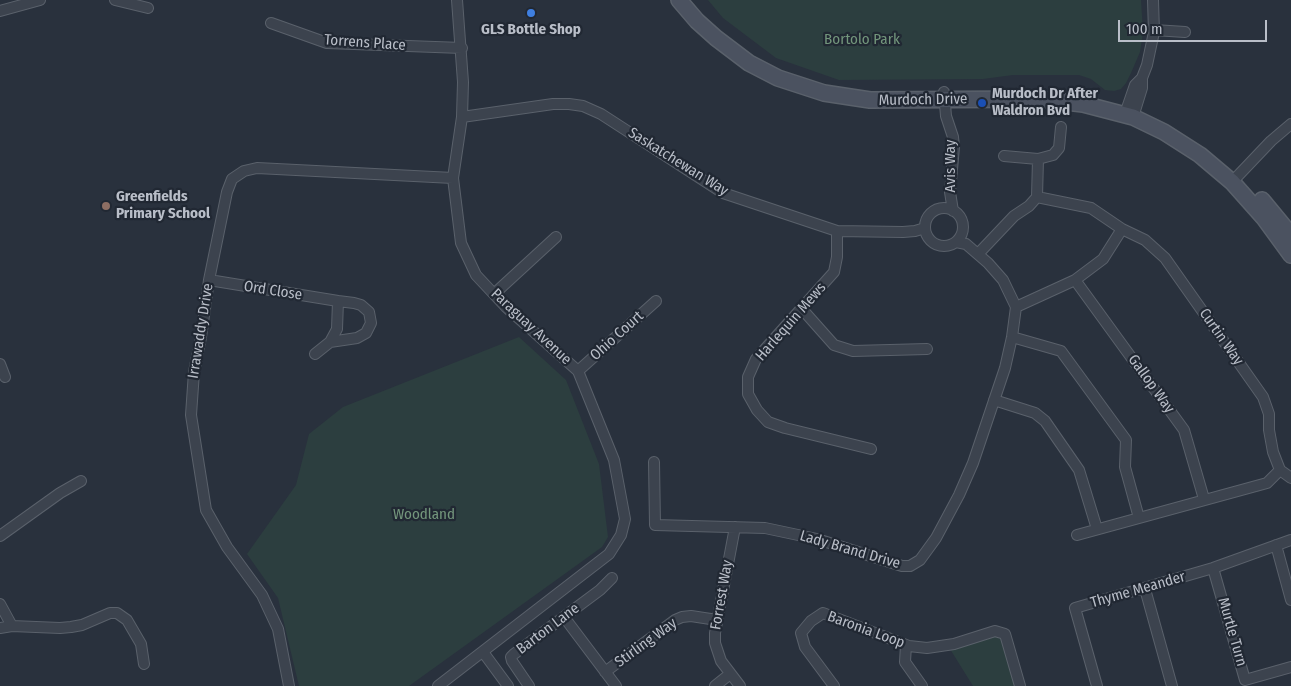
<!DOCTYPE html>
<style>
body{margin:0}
#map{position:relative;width:1291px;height:686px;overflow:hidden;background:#29313d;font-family:"Fira Sans Condensed",sans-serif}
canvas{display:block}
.scale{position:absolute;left:1118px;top:20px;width:149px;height:22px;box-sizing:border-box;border:2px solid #b9bec8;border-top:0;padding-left:6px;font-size:15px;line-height:18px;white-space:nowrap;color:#b9bec8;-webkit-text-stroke:4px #212833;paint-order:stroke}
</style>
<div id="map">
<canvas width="1291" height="686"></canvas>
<div class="scale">100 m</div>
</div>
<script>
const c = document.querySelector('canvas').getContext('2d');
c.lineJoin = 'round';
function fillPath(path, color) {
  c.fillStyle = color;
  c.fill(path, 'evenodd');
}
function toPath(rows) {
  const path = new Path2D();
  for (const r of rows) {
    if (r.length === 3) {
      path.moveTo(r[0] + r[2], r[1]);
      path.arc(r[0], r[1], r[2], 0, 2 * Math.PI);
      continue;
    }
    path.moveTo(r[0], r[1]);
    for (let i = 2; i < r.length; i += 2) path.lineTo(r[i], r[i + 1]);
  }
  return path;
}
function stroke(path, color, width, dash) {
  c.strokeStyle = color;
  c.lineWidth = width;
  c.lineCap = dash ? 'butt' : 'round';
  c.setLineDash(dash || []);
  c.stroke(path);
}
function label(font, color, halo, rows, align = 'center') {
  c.font = font + ' "Fira Sans Condensed",sans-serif';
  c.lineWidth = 4.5;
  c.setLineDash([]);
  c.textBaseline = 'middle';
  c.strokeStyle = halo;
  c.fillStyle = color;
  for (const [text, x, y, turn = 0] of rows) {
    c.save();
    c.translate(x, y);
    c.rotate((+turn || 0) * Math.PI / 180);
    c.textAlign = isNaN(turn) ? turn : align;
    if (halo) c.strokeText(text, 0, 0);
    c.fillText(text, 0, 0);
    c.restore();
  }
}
fillPath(toPath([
 [708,0,1141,0,1143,32,1140,52,1131,73,1126,83,1121,89,1114,91,1105,90,1091,79,1079,75,1013,75,983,79,839,80,776,58,723,18],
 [519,337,566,380,599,464,608,537,602,547,409,686,299,686,278,598,247,554,296,485,309,434,343,407],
 [996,634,1001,637,1017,686,973,686,950,649]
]), '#2c3e3f');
const minor = toPath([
 [115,0,148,8],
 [0,11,40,0],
 [271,23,327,43,462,48],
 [1154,30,1185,32],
 [944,92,946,116,953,137,954,147,950,192,953,211],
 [1125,114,1135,85,1142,78],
 [462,117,553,104,569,104,583,106,601,114,723,193,837,231,903,232,915,231,925,228],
 [1133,117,1142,88,1142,78,1147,65,1154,32,1153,0],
 [1004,156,1038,159,1053,155,1059,148,1061,127],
 [1232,182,1271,141,1291,124],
 [1037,197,1091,208,1122,229,1145,240,1165,258,1263,397,1269,414,1269,430,1273,452,1280,470,1291,478],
 [1037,197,1038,159],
 [944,227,19],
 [837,231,837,257,834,272,756,359,748,377,748,394,757,410,768,422,785,428,871,449],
 [978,254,1014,216,1029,206,1037,197],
 [209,280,338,301,337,329,330,342,315,354],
 [1075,280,1184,430,1204,499],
 [494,294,556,237],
 [1016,307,1075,280,1103,259,1122,229],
 [802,309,834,345,853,351,927,349],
 [1012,337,1061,351,1126,440,1125,467,1139,518],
 [330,342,357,338,366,333,371,323,369,312,361,305,354,303,338,301],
 [0,364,5,377],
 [578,371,656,301],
 [994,400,1035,413,1045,421,1079,470,1097,529],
 [654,462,655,525,765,528,817,539,902,566,910,566,920,560,936,538,959,495,973,463,1005,368,1012,337,1016,307,1003,280,988,263,966,244,956,242],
 [735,527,715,633,715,643,721,661,740,686],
 [1077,535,1267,483,1280,470],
 [0,536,60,493,81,481],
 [1276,545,1291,600],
 [1213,568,1245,680,1291,667],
 [1145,589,1172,686],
 [0,604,12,626],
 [564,617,616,686],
 [0,628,12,626,60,628,71,627,82,625,110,613,117,613,127,620,141,644,144,664],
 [906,645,905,662,922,686],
 [483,652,508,686],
 [605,672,675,620,682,617,691,616,717,620],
 [289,686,278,629,262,595,227,547,206,510,191,415,194,372,201,337,209,280,227,192,232,179,244,171,257,168,453,178],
 [438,686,609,554,621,535,625,519,614,460,578,371,506,307,476,275,461,243,453,178,462,117,463,82,457,0],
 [529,686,512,661,511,657,514,654,600,590,612,578],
 [715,686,730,674],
 [834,686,805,647,801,633,811,621,823,613,909,646,927,648,954,644,995,631,1005,634,1020,686],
 [1097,686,1075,608,1213,568,1291,540]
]);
const secondary = toPath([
 [679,0,697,21,716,38,749,63,778,78,824,93,870,100,1040,99,1083,104,1133,117,1164,132,1200,155,1232,182,1264,218,1291,255],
 [1262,200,1291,235]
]);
stroke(minor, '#5a616b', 12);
stroke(secondary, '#5a616b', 18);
stroke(minor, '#3c434e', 10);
stroke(secondary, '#4b5260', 15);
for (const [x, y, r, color] of [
 [531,13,5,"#3f7fe0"],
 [982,103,5,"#1a4fb4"],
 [106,206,5,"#8d6e63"]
]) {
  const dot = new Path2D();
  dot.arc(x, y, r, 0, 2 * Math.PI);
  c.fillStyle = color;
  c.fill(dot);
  stroke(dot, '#212833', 2);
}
label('bold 15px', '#b9bec8', '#212833', [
 ["GLS Bottle Shop",531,30,"center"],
 ["Murdoch Dr After",992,94],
 ["Waldron Bvd",992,111],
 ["Greenfields",116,197],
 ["Primary School",116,214]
], 'left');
label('15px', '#73967c', '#212833', [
 ["Bortolo Park",862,40],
 ["Woodland",424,515]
]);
label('15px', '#b9bec8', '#212833', [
 ["Torrens Place",365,43,4],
 ["Murdoch Drive",923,100,-1],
 ["Saskatchewan Way",678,162,32],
 ["Avis Way",951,166,-90],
 ["Ord Close",273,291,9],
 ["Harlequin Mews",791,322,-49],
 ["Paraguay Avenue",531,327,43],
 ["Irrawaddy Drive",201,331,-81],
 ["Ohio Court",617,336,-42],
 ["Curtin Way",1221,337,55],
 ["Gallop Way",1151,384,54],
 ["Lady Brand Drive",850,550,16],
 ["Thyme Meander",1138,590,-16],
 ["Forrest Way",722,595,-80],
 ["Barton Lane",548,629,-37],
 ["Baronia Loop",866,630,20],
 ["Murtle Turn",1232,632,74],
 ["Stirling Way",646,643,-36]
]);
</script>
